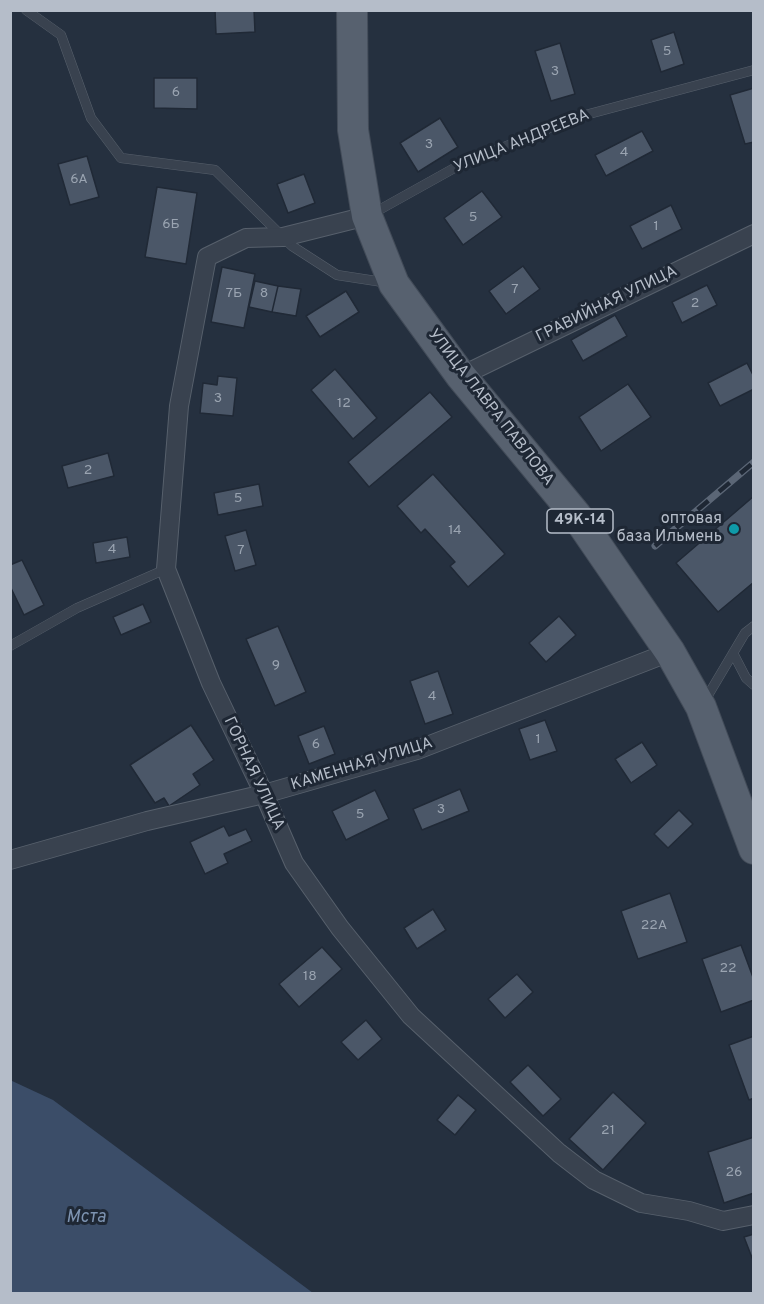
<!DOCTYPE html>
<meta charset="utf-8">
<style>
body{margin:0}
#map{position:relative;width:764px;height:1304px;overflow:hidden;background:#25303f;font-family:Overpass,sans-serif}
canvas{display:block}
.frame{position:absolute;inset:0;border:12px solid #b5bdc9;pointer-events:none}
</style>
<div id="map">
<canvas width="764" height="1304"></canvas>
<div class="frame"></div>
</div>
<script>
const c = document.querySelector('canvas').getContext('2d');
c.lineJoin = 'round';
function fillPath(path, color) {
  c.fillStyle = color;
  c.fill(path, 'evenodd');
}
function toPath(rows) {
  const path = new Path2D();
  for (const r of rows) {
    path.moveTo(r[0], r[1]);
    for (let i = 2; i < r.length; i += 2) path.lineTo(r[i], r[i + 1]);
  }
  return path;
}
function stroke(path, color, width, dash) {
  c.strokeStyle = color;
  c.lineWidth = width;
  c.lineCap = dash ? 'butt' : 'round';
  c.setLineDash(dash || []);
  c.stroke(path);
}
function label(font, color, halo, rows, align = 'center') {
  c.font = font + ' Overpass,sans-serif';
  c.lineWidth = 6;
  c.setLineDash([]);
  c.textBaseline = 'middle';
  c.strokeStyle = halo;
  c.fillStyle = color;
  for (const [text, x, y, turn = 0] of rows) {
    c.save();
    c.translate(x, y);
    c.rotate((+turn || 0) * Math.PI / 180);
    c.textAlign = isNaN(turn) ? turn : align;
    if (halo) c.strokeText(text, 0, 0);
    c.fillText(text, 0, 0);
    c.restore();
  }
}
fillPath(toPath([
 [10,1080,53,1100,313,1293,11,1293]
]), '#3b4d68');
const building = toPath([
 [215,10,254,10,255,32,216,34,215,10],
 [674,32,684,64,661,72,651,40,674,32],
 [560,43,575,94,551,101,535,51,560,43],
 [154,78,197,78,197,109,154,108,154,78],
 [754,88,754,142,745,144,730,95,754,88],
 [440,118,458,147,418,172,400,143,440,118],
 [642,131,653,151,606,176,595,155,642,131],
 [87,156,99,197,70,205,58,164,87,156],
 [304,174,315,203,288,213,277,184,304,174],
 [157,187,197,193,186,264,145,257,157,187],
 [482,191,502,217,463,245,444,218,482,191],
 [671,205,682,229,642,249,630,226,671,205],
 [523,266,540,289,506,314,489,291,523,266],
 [222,267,255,274,244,328,211,322,222,267],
 [255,281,278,286,272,312,249,307,255,281],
 [707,285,717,305,682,323,672,302,707,285],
 [278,286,301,289,296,316,272,312,278,286],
 [346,291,359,312,320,337,306,316,346,291],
 [615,315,627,336,583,361,571,340,615,315],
 [747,363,754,377,754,389,720,406,708,383,747,363],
 [335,369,377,418,353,439,311,390,335,369],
 [218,376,237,378,233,416,200,413,203,383,217,385,218,376],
 [628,384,651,417,601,451,579,417,628,384],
 [430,392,452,417,369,487,348,462,430,392],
 [108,453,114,476,68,488,62,466,108,453],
 [433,474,505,554,468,587,450,566,455,562,425,529,421,533,397,506,433,474],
 [259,484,263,506,218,515,214,493,259,484],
 [754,496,754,582,718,612,676,563,754,496],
 [246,530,256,565,235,571,225,536,246,530],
 [127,537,130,557,96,563,93,543,127,537],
 [22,560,44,605,24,615,10,586,10,565,22,560],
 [143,604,151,622,121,635,113,617,143,604],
 [559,616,576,635,546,662,529,643,559,616],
 [278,626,306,692,275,706,246,639,278,626],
 [438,671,453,714,425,724,410,681,438,671],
 [545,720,557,751,530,760,519,729,545,720],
 [191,725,214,760,193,774,200,785,169,806,164,798,155,803,130,765,191,725],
 [324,726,335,754,309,764,298,736,324,726],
 [642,742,657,765,631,783,615,759,642,742],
 [460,789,469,811,422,830,413,809,460,789],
 [375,790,389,819,346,840,332,811,375,790],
 [679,810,693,824,668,848,654,834,679,810],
 [224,826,229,836,246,829,252,841,224,854,228,863,205,874,190,842,224,826],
 [670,893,687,942,638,959,621,911,670,893],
 [433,909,446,930,417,949,404,928,433,909],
 [741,945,754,980,754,1000,721,1012,702,959,741,945],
 [322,947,342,969,299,1007,279,984,322,947],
 [517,974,533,992,505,1018,488,999,517,974],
 [366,1020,382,1039,358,1060,341,1042,366,1020],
 [754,1036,754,1098,749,1100,729,1045,754,1036],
 [528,1065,561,1099,543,1116,510,1082,528,1065],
 [613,1092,646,1123,603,1170,569,1139,613,1092],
 [458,1095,476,1110,455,1135,437,1120,458,1095],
 [754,1137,754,1193,724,1203,708,1152,754,1137],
 [754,1234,754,1263,744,1237,754,1234]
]);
fillPath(building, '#4b5768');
stroke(building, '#202936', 1.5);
const service = toPath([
 [26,10,61,35,91,118,121,158,215,170,292,246,337,275,389,283],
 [370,215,458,166,574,118,754,70],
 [10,646,77,608,166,569],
 [733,653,746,678,754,685],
 [704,702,745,633,754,626]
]);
const minor = toPath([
 [367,216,283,237,246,238,207,257,179,406,166,569,211,683,264,794,294,863,340,928,411,1016,559,1153,594,1180,641,1203,689,1211,723,1221,754,1215],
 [461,376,754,234],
 [10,860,147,821,264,794,417,750,670,652]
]);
const primary = toPath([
 [352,10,353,130,367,216,394,284,461,376,576,515,670,652,701,707,754,849]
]);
stroke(service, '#57606c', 10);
stroke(minor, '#57606c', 20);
stroke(primary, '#424b58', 32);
stroke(service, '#39424f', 9);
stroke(minor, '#39424f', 18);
stroke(primary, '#57616f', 30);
const rail = toPath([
 [655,546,754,462]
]);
stroke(rail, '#5b6676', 7);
stroke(rail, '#1e2734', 4.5, [14]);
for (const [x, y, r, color] of [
 [734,529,6,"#0f9aa8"]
]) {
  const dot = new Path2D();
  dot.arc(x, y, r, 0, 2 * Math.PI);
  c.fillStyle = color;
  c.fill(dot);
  stroke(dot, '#1e2734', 2);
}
label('14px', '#9aa4b1', null, [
 ["5",667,52],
 ["3",555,72],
 ["6",176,93],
 ["3",429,145],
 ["4",624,153],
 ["6А",79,180],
 ["5",473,218],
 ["6Б",171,225],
 ["1",656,227],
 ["7",515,290],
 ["7Б",234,294],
 ["8",264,294],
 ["2",695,304],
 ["3",218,399],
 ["12",344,404],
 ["2",88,471],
 ["5",238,499],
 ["14",455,531],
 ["4",112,550],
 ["7",241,551],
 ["9",276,666],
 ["4",432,697],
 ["1",538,740],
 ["6",316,745],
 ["3",441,810],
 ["5",360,815],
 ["22А",654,926],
 ["22",728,969],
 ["18",310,977],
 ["21",608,1131],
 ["26",734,1173]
]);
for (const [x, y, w] of [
 [580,521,66]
]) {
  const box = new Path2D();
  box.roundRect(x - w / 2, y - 12, w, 24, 4.5);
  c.fillStyle = '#1e2734';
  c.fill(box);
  stroke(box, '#b5bdc9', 1.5);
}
label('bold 15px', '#b5bdc9', null, [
 ["49К-14",580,521]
]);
label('16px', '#b5bdc9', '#1e2734', [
 ["УЛИЦА АНДРЕЕВА",522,142,-22],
 ["ГРАВИЙНАЯ УЛИЦА",607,305,-26],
 ["УЛИЦА ЛАВРА ПАВЛОВА",490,408,52],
 ["КАМЕННАЯ УЛИЦА",362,765,-17],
 ["ГОРНАЯ УЛИЦА",253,774,65]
]);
label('16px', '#b5bdc9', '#1e2734', [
 ["оптовая",722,520],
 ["база Ильмень",722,538]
], 'right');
label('italic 18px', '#7d93b1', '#1e2734', [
 ["Мста",86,1218]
]);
</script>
